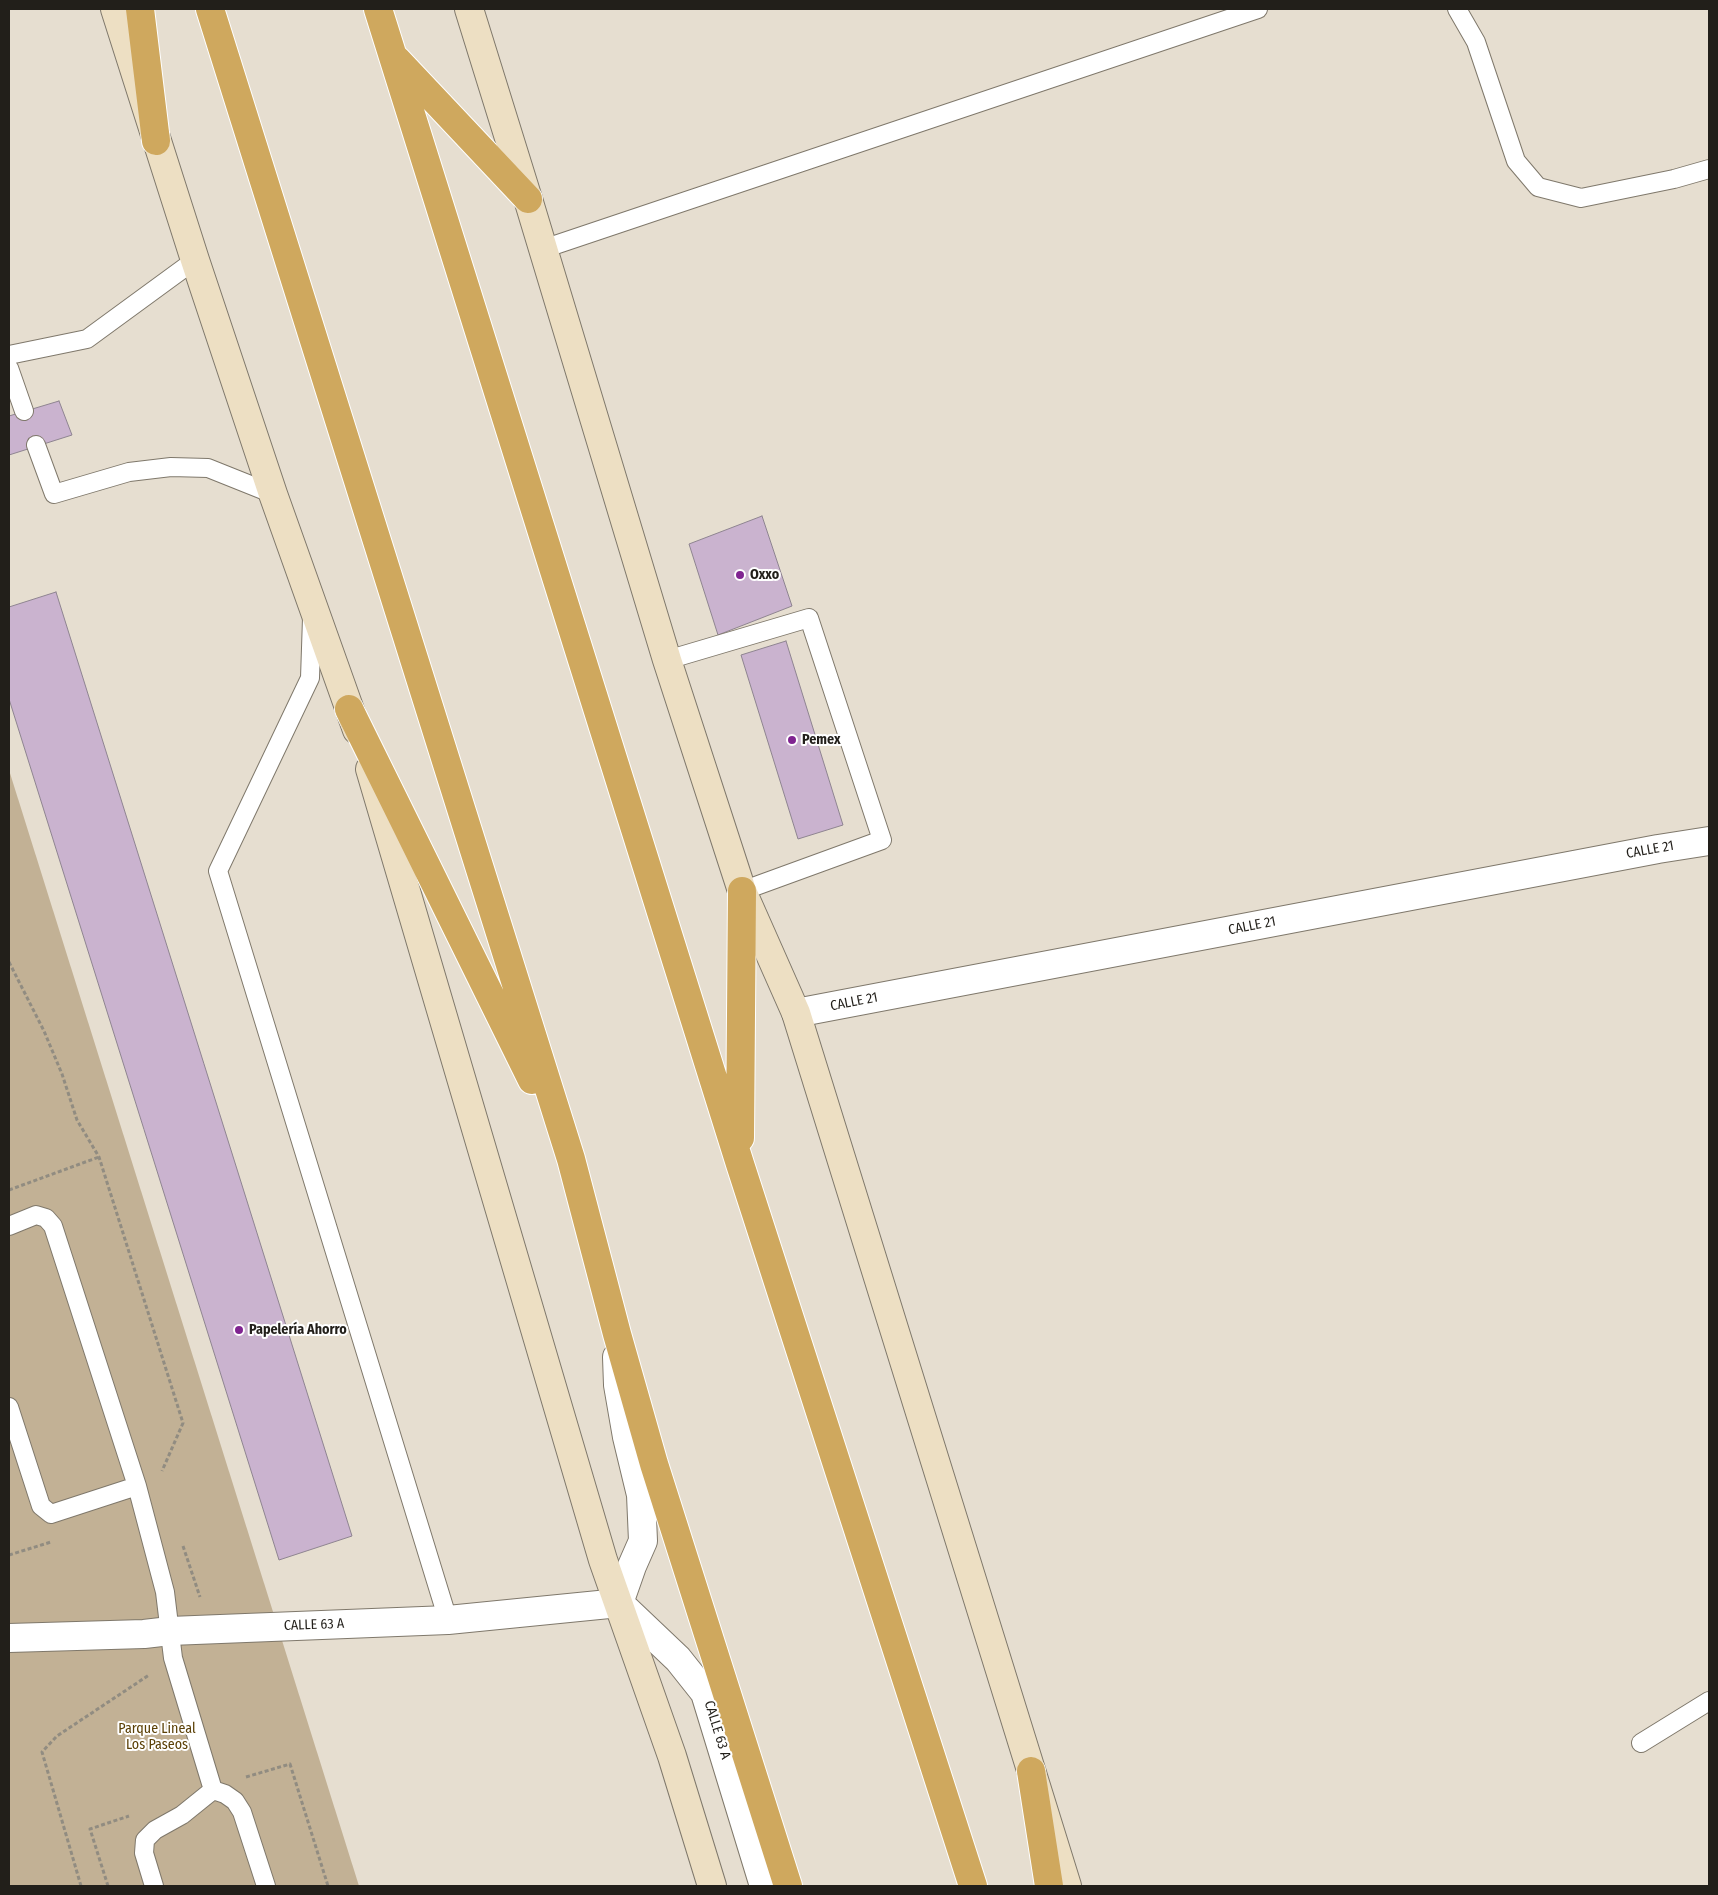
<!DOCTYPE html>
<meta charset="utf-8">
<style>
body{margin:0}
#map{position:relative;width:1718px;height:1895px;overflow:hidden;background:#e6ded0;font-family:"Fira Sans Condensed",sans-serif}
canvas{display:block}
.frame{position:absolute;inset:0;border:10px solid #221f1a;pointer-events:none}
</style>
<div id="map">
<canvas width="1718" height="1895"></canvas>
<div class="frame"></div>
</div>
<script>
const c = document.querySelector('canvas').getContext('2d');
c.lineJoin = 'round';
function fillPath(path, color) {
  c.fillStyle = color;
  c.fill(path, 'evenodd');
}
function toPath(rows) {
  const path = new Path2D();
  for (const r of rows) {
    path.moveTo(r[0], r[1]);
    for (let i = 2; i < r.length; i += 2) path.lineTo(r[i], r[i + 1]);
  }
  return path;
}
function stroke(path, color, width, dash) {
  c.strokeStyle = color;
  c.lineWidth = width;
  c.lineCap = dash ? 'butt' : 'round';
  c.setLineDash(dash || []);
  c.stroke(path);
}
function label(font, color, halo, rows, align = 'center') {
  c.font = font + ' "Fira Sans Condensed",sans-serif';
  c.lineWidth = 4;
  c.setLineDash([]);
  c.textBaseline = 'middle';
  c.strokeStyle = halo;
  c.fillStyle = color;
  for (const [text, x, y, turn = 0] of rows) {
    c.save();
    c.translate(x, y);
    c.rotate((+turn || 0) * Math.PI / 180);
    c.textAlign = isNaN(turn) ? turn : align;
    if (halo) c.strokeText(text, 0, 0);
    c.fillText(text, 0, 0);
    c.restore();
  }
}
fillPath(toPath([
 [9,770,359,1886,9,1886]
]), '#c2b195');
const building = toPath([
 [59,401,72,435,9,455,9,416,59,401],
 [762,516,792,606,718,635,689,544,762,516],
 [56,592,352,1536,279,1560,9,699,9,607,56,592],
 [786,641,843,825,798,839,741,655,786,641]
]);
fillPath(building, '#cab3cf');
stroke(building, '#8e8490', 1);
const service = toPath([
 [1457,9,1476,42,1516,161,1538,187,1581,198,1674,179,1709,169],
 [543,249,1258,9],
 [9,355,87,339,195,260],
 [9,368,24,411],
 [36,445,54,494,129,472,171,467,208,468,273,494],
 [312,618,310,678,218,871,448,1620],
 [667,660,809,618,882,840,742,891],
 [9,1226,36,1215,46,1218,53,1226,137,1486,165,1592,173,1658,213,1790],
 [9,1407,41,1506,51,1514,137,1486],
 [1641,1743,1709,1701],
 [213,1790,225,1794,235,1801,242,1812,266,1886],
 [154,1886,144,1853,145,1840,155,1830,182,1815,213,1790]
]);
const minor = toPath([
 [796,1013,1658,849,1709,841]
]);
const tertiary = toPath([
 [617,1357,618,1385,627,1437,641,1495,643,1541,632,1566,619,1603],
 [9,1638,144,1634,170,1631,448,1620,619,1603,678,1659,705,1693,764,1886]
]);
const secondary = toPath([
 [115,9,195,260,273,494,357,730],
 [469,9,528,199,667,660,742,891,796,1013,1067,1886],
 [370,769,603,1560,672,1756,712,1886]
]);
const trunk = toPath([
 [140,9,156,141],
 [210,9,571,1159,617,1334,654,1464,788,1886],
 [378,9,740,1164,973,1886],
 [397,60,528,199],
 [349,709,532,1080],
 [740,1138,742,891],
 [1031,1771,1049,1886]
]);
stroke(service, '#7f786b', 20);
stroke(minor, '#7f786b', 30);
stroke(tertiary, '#7f786b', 30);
stroke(secondary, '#7f786b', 30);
stroke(trunk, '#fff', 30);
stroke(toPath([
 [9,962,44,1031,62,1074,77,1120,99,1157,183,1423,162,1471],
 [9,1190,99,1157],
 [183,1546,200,1597],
 [9,1555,51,1542],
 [246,1777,290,1764,328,1886],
 [81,1886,42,1752,57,1736,149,1675],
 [108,1886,90,1829,129,1816]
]), '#918c81', 3, [4, 2.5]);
stroke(service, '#fff', 18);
stroke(minor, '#fff', 28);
stroke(tertiary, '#fff', 28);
stroke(secondary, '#eddfc3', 28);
stroke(trunk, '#cfa85e', 28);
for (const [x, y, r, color] of [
 [740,575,5,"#802491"],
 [792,740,5,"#802491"],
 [239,1330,5,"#802491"]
]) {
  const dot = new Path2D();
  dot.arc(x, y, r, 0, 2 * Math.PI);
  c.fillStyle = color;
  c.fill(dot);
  stroke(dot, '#fff', 2);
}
label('bold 14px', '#221f1a', '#fff', [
 ["Oxxo",750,575],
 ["Pemex",802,740],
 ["Papelería Ahorro",249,1330]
], 'left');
label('14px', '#221f1a', '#fff', [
 ["CALLE 21",1650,850,-10],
 ["CALLE 21",1252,926,-11],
 ["CALLE 21",854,1002,-11],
 ["CALLE 63 A",314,1625,-2],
 ["CALLE 63 A",717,1730,73]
]);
label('14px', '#5b4006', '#fff', [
 ["Parque Lineal",157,1729],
 ["Los Paseos",157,1745]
]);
</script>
